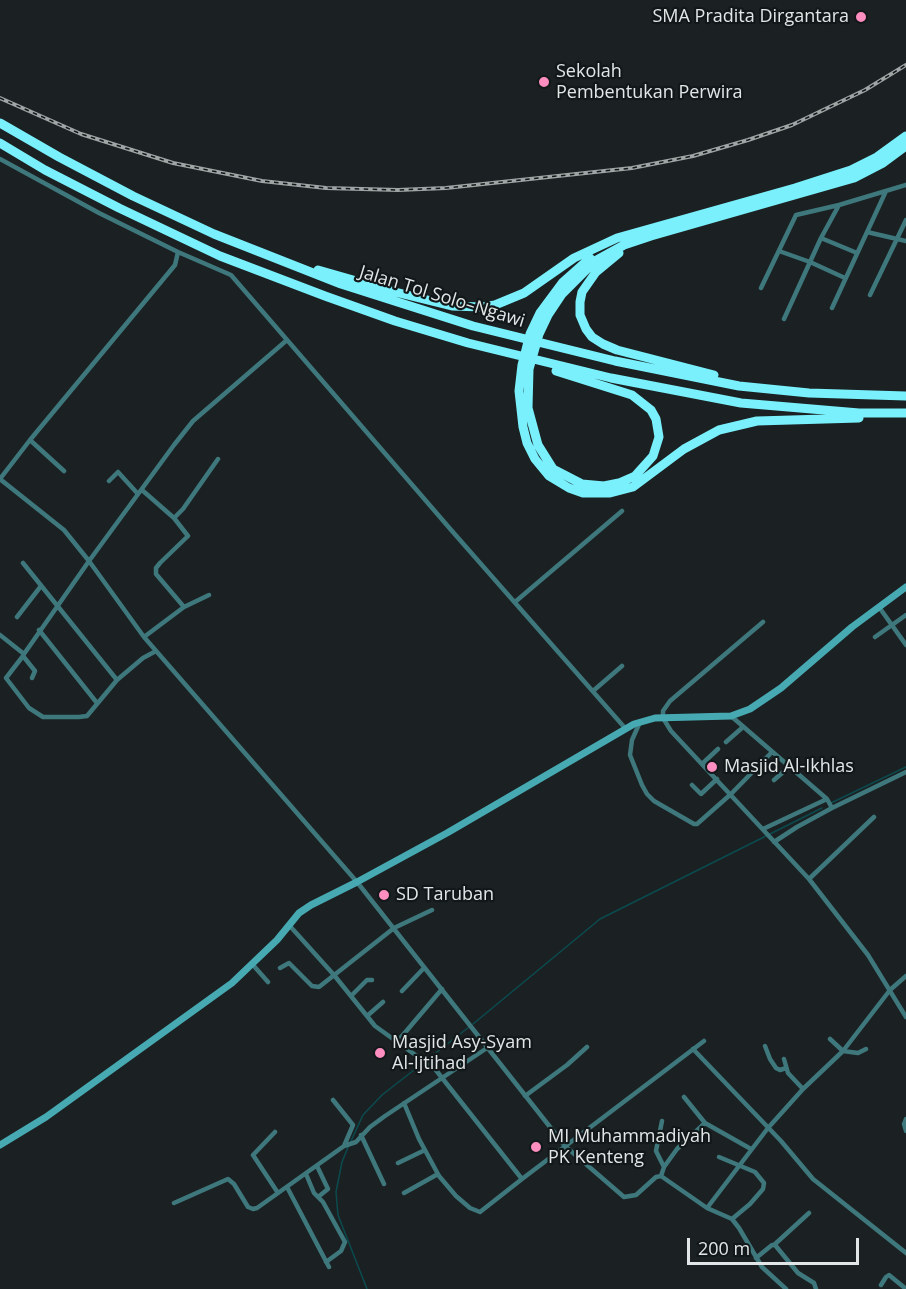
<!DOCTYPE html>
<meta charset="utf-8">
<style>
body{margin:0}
#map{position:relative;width:906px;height:1289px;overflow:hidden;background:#1b2122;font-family:"Open Sans",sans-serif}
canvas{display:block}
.scale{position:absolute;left:687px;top:1238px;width:172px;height:27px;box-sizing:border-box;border:3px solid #e2e6e7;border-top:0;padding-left:8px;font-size:18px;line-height:21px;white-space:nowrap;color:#e2e6e7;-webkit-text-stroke:4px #121819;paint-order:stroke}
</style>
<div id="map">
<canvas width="906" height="1289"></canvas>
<div class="scale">200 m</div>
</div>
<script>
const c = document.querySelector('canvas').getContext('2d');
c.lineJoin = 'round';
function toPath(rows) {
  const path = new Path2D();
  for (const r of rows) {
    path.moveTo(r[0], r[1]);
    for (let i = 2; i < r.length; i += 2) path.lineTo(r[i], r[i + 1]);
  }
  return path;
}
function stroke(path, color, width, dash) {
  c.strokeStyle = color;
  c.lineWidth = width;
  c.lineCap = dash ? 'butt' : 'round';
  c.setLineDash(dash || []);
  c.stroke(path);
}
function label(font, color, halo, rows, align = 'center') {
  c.font = font + ' "Open Sans",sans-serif';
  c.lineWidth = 4.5;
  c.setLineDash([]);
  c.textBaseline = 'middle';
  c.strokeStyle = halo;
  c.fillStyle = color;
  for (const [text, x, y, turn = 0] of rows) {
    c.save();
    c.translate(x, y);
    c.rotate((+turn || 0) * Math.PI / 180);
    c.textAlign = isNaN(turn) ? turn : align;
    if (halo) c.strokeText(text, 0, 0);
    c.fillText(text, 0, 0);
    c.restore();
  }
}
stroke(toPath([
 [831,803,906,767],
 [473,1024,600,919,822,808],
 [351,1141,363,1115,382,1095,469,1027],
 [349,1145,342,1162,336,1192,338,1215,367,1289]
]), '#0b4b50', 1.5);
stroke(toPath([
 [0,159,99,213,178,252,231,275,452,531,625,728],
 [867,232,906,241],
 [821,238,857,253],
 [779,251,810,262,845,278],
 [761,288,796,215,839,205,906,185],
 [870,295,906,220],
 [832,308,886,191],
 [784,319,821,238,839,205],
 [30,440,64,471],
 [0,479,64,530,89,561,144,637,357,882,565,1146,624,1197,636,1195,656,1177,661,1176,707,1208,732,1219,739,1228,762,1267,786,1289],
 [0,479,30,440,175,265,178,252],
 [109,481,118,472,138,494],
 [142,490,174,518,183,509,218,459],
 [174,518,188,536,160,563,156,568,156,574,184,607,209,595],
 [23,563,117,680],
 [515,602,622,511],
 [879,607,906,645],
 [17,617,41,586],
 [763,622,670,701,663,711,663,718,671,731,809,879,868,955,906,1017],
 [39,630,97,703],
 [0,635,24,654,23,656,35,671,32,678],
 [144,637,184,607],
 [875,637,906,615],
 [24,654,89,561,174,445,193,421,287,340],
 [23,656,6,678,29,708,43,717,79,717,87,716,117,680,143,658,156,651],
 [593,691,622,666],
 [731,716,827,799,832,808],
 [640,722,632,740,630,755,642,785,647,794,654,801,694,824,697,824,731,794,772,752],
 [726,742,743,727],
 [702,764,718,749],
 [774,780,789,767],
 [692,785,701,794,717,779],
 [763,829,827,799],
 [774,842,797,827,832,808,906,772],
 [809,879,874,817],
 [289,925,334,975,375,1026,435,1069,522,1179,704,1041],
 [253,965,268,982],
 [280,968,289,963,312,986,319,987,394,928,432,910],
 [402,991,424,968],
 [351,996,367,980,372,980],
 [367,1016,383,1002],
 [830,1039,843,1051,890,990,906,976],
 [397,1042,442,989],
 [765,1046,770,1059,776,1068,780,1070,786,1068],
 [693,1049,781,1141,813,1179,906,1253],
 [784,1059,788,1073,803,1089],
 [525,1096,567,1065,587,1047],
 [684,1097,705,1123,751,1149],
 [333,1100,353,1125,344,1146],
 [404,1103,419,1139,439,1176,456,1196,470,1208,480,1212,522,1179],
 [906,1119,904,1124,906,1131],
 [662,1121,656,1151,664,1167],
 [275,1132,253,1155,278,1193],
 [361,1135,384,1184],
 [719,1157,755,1172,764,1183,763,1189,750,1204,732,1219],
 [398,1163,425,1150],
 [317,1166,328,1189,318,1197],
 [306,1174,314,1193,323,1202,345,1242,341,1251,326,1262],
 [661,1176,664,1167,677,1149,705,1123],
 [287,1187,329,1267],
 [404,1193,438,1174],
 [174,1203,228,1179,234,1184,248,1207,253,1209,257,1208,344,1146,356,1142,370,1127,385,1116,487,1048],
 [707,1208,768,1128,803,1089,843,1051,858,1053,866,1049],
 [774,1245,809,1213],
 [756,1258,772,1245,775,1245,798,1273,814,1283,816,1289],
 [881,1285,886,1277,889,1275,906,1289]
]), '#3e787d', 4.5);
stroke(toPath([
 [0,1145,46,1117,232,983,277,940,299,913,311,905,357,882,447,833,634,724,655,718,731,716,750,709,781,688,852,627,906,587]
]), '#47aab3', 7);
stroke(toPath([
 [0,123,59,157,133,196,214,234,341,284,473,326,615,361,739,386,809,393,906,396],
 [0,143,45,170,119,208,220,256,325,296,395,321,468,343,611,378,741,403,859,413,906,413],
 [619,253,596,272,582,292,580,302,580,315,586,329,592,337,603,344,617,350,714,375],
 [590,258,563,282,540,313,530,334,522,365,519,391,523,427,527,443,535,459,549,476,569,488,583,493,610,493,633,487,684,449,719,430,757,421,859,418],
 [318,270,395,292,452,306,482,307,495,305,524,293,574,258,617,238,795,188,851,170,877,157,906,136],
 [556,371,632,395,651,410,656,419,659,437,653,456,635,476,619,483,604,486,582,484,553,469,538,445,528,408,529,369,539,334,548,315,562,294,595,261,624,245,651,236,854,178,883,163,906,146]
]), '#79f0fb', 9);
const rail = toPath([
 [0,98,81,134,173,163,262,181,326,188,398,190,446,188,632,168,693,156,748,140,792,125,865,90,906,65]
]);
stroke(rail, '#9fa4a5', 4);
stroke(rail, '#121819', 1.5, [4.5]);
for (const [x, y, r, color] of [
 [861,17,6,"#fd8ebf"],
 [544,82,6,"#fd8ebf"],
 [712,767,6,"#fd8ebf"],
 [384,895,6,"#fd8ebf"],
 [380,1053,6,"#fd8ebf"],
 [536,1147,6,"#fd8ebf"]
]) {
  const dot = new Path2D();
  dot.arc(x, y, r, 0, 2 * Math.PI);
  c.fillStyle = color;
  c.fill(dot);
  stroke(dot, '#121819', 2);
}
label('18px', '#e2e6e7', '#121819', [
 ["SMA Pradita Dirgantara",849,17,"right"],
 ["Sekolah",556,72],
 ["Pembentukan Perwira",556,93],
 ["Masjid Al-Ikhlas",724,767],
 ["SD Taruban",396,895],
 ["Masjid Asy-Syam",392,1043],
 ["Al-Ijtihad",392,1064],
 ["MI Muhammadiyah",548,1137],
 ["PK Kenteng",548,1158]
], 'left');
label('18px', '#e2e6e7', '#121819', [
 ["Jalan Tol Solo–Ngawi",442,297,17]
]);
</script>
